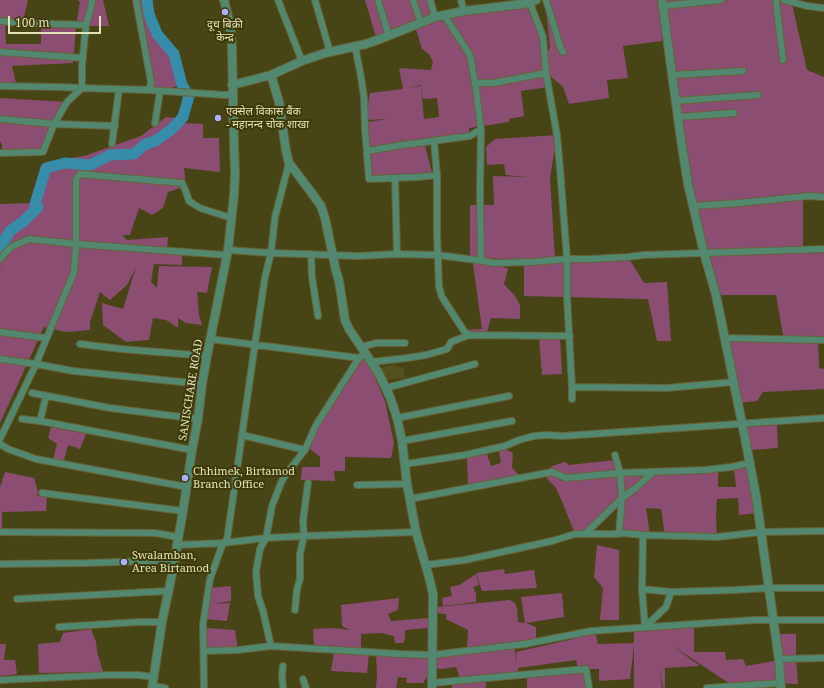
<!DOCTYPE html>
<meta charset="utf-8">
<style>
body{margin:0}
#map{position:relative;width:824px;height:688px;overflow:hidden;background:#474416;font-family:"Noto Serif",serif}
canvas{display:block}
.scale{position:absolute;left:8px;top:16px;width:93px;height:18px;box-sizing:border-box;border:2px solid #e3e1b8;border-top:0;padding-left:5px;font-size:12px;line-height:14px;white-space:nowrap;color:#e3e1b8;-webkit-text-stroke:3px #3d3909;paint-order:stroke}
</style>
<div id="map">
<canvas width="824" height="688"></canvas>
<div class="scale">100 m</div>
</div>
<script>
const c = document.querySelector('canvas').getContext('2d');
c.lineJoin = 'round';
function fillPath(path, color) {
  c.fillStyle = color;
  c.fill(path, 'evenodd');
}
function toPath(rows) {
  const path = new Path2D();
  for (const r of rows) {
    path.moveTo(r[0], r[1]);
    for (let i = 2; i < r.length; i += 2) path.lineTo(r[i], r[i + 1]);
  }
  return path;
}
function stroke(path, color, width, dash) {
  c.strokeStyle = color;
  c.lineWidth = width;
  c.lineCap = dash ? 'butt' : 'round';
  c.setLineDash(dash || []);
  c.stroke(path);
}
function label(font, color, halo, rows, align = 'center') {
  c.font = font + ' "Noto Serif","Noto Sans Devanagari",serif';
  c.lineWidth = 4;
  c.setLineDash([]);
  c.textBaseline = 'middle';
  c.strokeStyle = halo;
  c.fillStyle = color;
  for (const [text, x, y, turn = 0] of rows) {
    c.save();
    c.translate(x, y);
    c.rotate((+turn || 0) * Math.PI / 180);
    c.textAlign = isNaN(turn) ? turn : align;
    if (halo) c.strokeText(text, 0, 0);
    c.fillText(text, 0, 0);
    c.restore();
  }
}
fillPath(toPath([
 [393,365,404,368,405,378,386,380,380,368]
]), '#55511e');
fillPath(toPath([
 [0,0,28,0,22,24,5,23,6,44,41,44,41,25,76,26,80,2,77,0,103,0,109,26,76,26,73,63,12,66,17,87,0,86],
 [136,0,147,0,149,14,178,67,182,85,169,88,149,90],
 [365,0,429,0,435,17,376,37],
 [545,0,660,0,662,41,623,46,628,78,607,80,609,98,569,104,563,87,548,74,549,87,521,91,524,116,509,119,509,122,469,128,470,135,402,143,401,138,401,143,368,149,367,122,387,119,367,120,367,109,370,93,403,89,399,68,431,70,433,62,429,54,422,49,415,26,430,20,530,3,546,54,550,48],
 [421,85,423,99,437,98,439,117,424,119,421,86,407,88],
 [662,0,720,0,705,2,729,0,776,0,792,4,807,70,824,77,824,198,803,197,803,249,824,249,824,336,818,337,819,368,824,369,824,389,763,392,757,401,739,403,727,342,780,340,783,335,776,295,716,295,696,203,679,117],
 [0,98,67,102,51,122,0,117],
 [166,117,184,119,184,123,203,124,203,138,219,138,220,172,184,168,186,186,168,192,163,208,152,215,139,208,130,235,122,235,127,240,168,237,167,249,182,254,182,265,154,264,151,282,157,288,159,266,212,267,207,293,197,292,199,315,202,325,186,323,178,318,178,328,166,320,153,318,149,340,126,342,103,325,102,303,123,309,136,267,127,285,110,300,100,292,90,322,90,330,66,332,44,327,0,423,0,271,2,269,0,270,0,204,35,203,46,162,84,156,141,136],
 [0,121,50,126,43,152,2,151,2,145,0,141],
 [557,135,550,178,555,259,628,257,644,283,667,282,671,341,657,341,648,299,641,299,524,296,524,262,548,260,470,258,470,205,494,205,493,176,527,177,506,175,504,164,487,165,486,147,495,139],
 [425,145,432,173,418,176,370,176,368,151],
 [495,263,508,269,504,284,515,296,520,305,520,319,491,318,486,335,469,335,467,330,482,329,473,264],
 [560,337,562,374,542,375,539,338],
 [363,357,368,361,385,401,394,443,391,458,345,457,345,471,334,471,335,481,301,480,302,467,320,467,320,457,310,449,315,433,359,359],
 [777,425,778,448,752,450,747,427],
 [51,427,86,434,80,449,68,445,63,464,53,460,57,444,48,438],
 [505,449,513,453,512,468,519,475,468,486,467,457,487,454,491,466,501,463,499,451],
 [616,460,618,475,718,470,718,487,736,487,734,469,751,468,758,513,739,515,738,498,717,499,716,515,717,537,665,536,661,509,646,508,650,535,620,533,621,501,585,532,575,534,563,504,556,488,543,474,552,466,565,462,569,465],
 [5,472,34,478,38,492,37,496,47,497,46,511,2,512,2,529,0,529,0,487],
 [597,545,619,550,619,620,600,620,603,588,594,577],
 [504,569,505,574,534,570,537,588,482,591,476,573],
 [476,574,479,585,473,587,476,593,476,602,443,606,442,598,452,596,450,587,459,585],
 [231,586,231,601,214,604,230,603,227,621,204,619,209,588],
 [562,593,564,617,526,623,536,627,536,642,514,645,517,666,516,652,573,639,572,635,595,632,598,644,634,643,634,628,694,624,694,652,725,652,726,660,743,659,746,666,779,660,775,634,796,634,796,659,798,684,781,683,733,686,670,644,700,666,665,668,665,687,663,688,659,667,662,688,634,688,634,646,630,679,599,681,599,669,587,669,588,688,527,688,527,674,578,669,576,660,518,668,518,675,486,678,486,688,452,688,452,682,460,678,456,667,440,669,436,668,432,669,423,683,406,683,407,678,398,677,396,688,376,688,377,674,376,655,467,651,468,630,446,619,446,614,437,613,437,607,510,600,515,603,517,608,518,622,525,623,521,597],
 [399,598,398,610,388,614,391,621,429,618,429,628,405,630,405,639,403,643,395,643,394,636,381,633,361,634,361,648,333,649,314,645,313,629,333,628,350,630,342,626,341,605],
 [207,628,235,630,238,650,204,651],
 [91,629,96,642,97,651,103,672,39,673,38,644,60,642,63,633],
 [0,644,6,644,4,660,15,660,17,674,0,676],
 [334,652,369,654,367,673,331,671]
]), '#8c4d72');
stroke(toPath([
 [0,252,5,239,10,231,24,221,38,207,35,204,46,168,65,163,90,165,110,155,134,154,144,145,157,140,173,128,183,117,189,96,182,85,174,54,157,34,149,14,147,0]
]), '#378caa', 11);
const minor = toPath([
 [92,0,91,7,86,25,82,65,82,88,149,90,225,95,232,94],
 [136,0,151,82,149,90],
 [278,0,302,61],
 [315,0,330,52],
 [378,0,389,36],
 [413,0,421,23],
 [430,0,435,17],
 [461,0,464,11],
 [546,0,560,46,563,52],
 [776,0,780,35,783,60],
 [784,0,807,6,824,8],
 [530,3,543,37,546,73,557,135,560,169,567,259,567,297,572,387,572,399],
 [663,6,721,0],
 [444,15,470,55,476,89,481,129,480,190,481,261],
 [0,21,22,23,86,25],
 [355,46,361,77,364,97,365,129,369,179,418,177,437,175],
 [0,52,83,58],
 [672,75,743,71],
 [475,83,493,83,546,73],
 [0,86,58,87,82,88],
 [675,101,758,95],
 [678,117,734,113],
 [0,119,54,124,115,126],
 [155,123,160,91],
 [434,141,437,175,437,234,439,287,442,297,464,331,469,335,570,336],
 [112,144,119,89],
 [367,151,402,145,470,136,481,129],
 [0,153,43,152,54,124,67,102,82,88],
 [395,178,397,254],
 [693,206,739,203,809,196,824,197],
 [228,250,271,253,358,256,397,254,437,255,469,259,495,263,533,262,567,259,589,259,628,257,643,255,824,249],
 [311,254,312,277,318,316],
 [0,259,11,247,29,239,76,244,226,255],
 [0,332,46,338],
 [725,338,824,340],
 [210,339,359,358],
 [80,344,121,349,207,356],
 [361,347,376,343,405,343],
 [0,359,36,364,73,371,202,384],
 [371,362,407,358,426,355,447,349,451,342,469,335],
 [572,387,667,388,734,382],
 [386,388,475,364],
 [32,393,110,408,198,419],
 [397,418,509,396],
 [22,419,40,421,192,450],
 [40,421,46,396],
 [242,435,305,450],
 [0,439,36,364,74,272,76,244,76,179,80,174,182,183,185,189,189,201,200,208,231,218],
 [402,441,512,421],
 [0,444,8,449,36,459,187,487],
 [615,455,620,473,622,498],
 [405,464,465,455,505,446,519,440,534,436,546,435,563,436,824,418],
 [357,485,407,484],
 [42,493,183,511],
 [622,498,637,487,653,472],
 [410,499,552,472,566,478,620,473,705,470,731,467,750,463],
 [0,532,155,533,178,537],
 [585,534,622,498,619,534],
 [223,543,227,540,255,344,265,277,271,253,275,217,289,163],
 [223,543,266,538,304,536,416,532],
 [177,545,223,543,210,579,203,624,204,688],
 [0,564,88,563,175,560],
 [425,565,465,560,552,541,575,534,619,534,622,533,643,535,717,537,761,532,824,531],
 [642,589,671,592,666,607,645,627,642,589,643,535],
 [671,592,735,590,769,588,824,588],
 [17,599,168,591],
 [295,610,297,589,300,579,300,554,304,536,303,521,308,483],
 [59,627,139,622,162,622],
 [271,646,263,611,258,596,256,571,260,549,266,538,272,506,281,483,286,474,305,450,316,425,359,358,365,353],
 [204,651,238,650,271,646,401,654,432,655,525,644,591,631,754,620,824,620],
 [778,659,824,658],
 [303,679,306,688],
 [0,680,107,675,138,675,154,677],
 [432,683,586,669,589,688],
 [152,686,165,688],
 [283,688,282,674,283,666],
 [707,688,781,683]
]);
const tertiary = toPath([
 [662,0,681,140,688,184,704,253,716,295,745,438,756,496,779,660,781,688],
 [271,75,279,102,286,151,289,163,311,192,321,206,325,218,336,271,339,281,345,320,349,329,378,372,390,397,397,418,402,441,407,484,416,532,429,577,433,594,432,688],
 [232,85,271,75,302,61,325,53,366,44,380,39,435,17,464,11,530,3,536,0],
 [152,688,162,622,175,560,177,545,183,511,192,450,198,419,202,384,207,356,228,250,234,195,235,174,234,143,232,47,230,25,224,0]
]);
stroke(minor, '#666336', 8);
stroke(tertiary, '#666336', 10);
stroke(minor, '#528870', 6);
stroke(tertiary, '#528870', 8);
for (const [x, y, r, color] of [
 [225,12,4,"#afaefa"],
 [218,118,4,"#afaefa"],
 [185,478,4,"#afaefa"],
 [124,562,4,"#afaefa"]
]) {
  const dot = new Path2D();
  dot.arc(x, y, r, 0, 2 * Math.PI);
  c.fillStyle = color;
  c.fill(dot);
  stroke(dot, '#3d3909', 1.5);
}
label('11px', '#e3e1b8', '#3d3909', [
 ["दूध बिक्री",225,25,"center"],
 ["केन्द्र",225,38,"center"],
 ["एक्सेल विकास बैंक",226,112],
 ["- महानन्द चोक शाखा",226,125],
 ["Chhimek, Birtamod",193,472],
 ["Branch Office",193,485],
 ["Swalamban,",132,556],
 ["Area Birtamod",132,569]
], 'left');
label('11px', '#e3e1b8', '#3d3909', [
 ["SANISCHARE ROAD",191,390,-81]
]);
</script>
